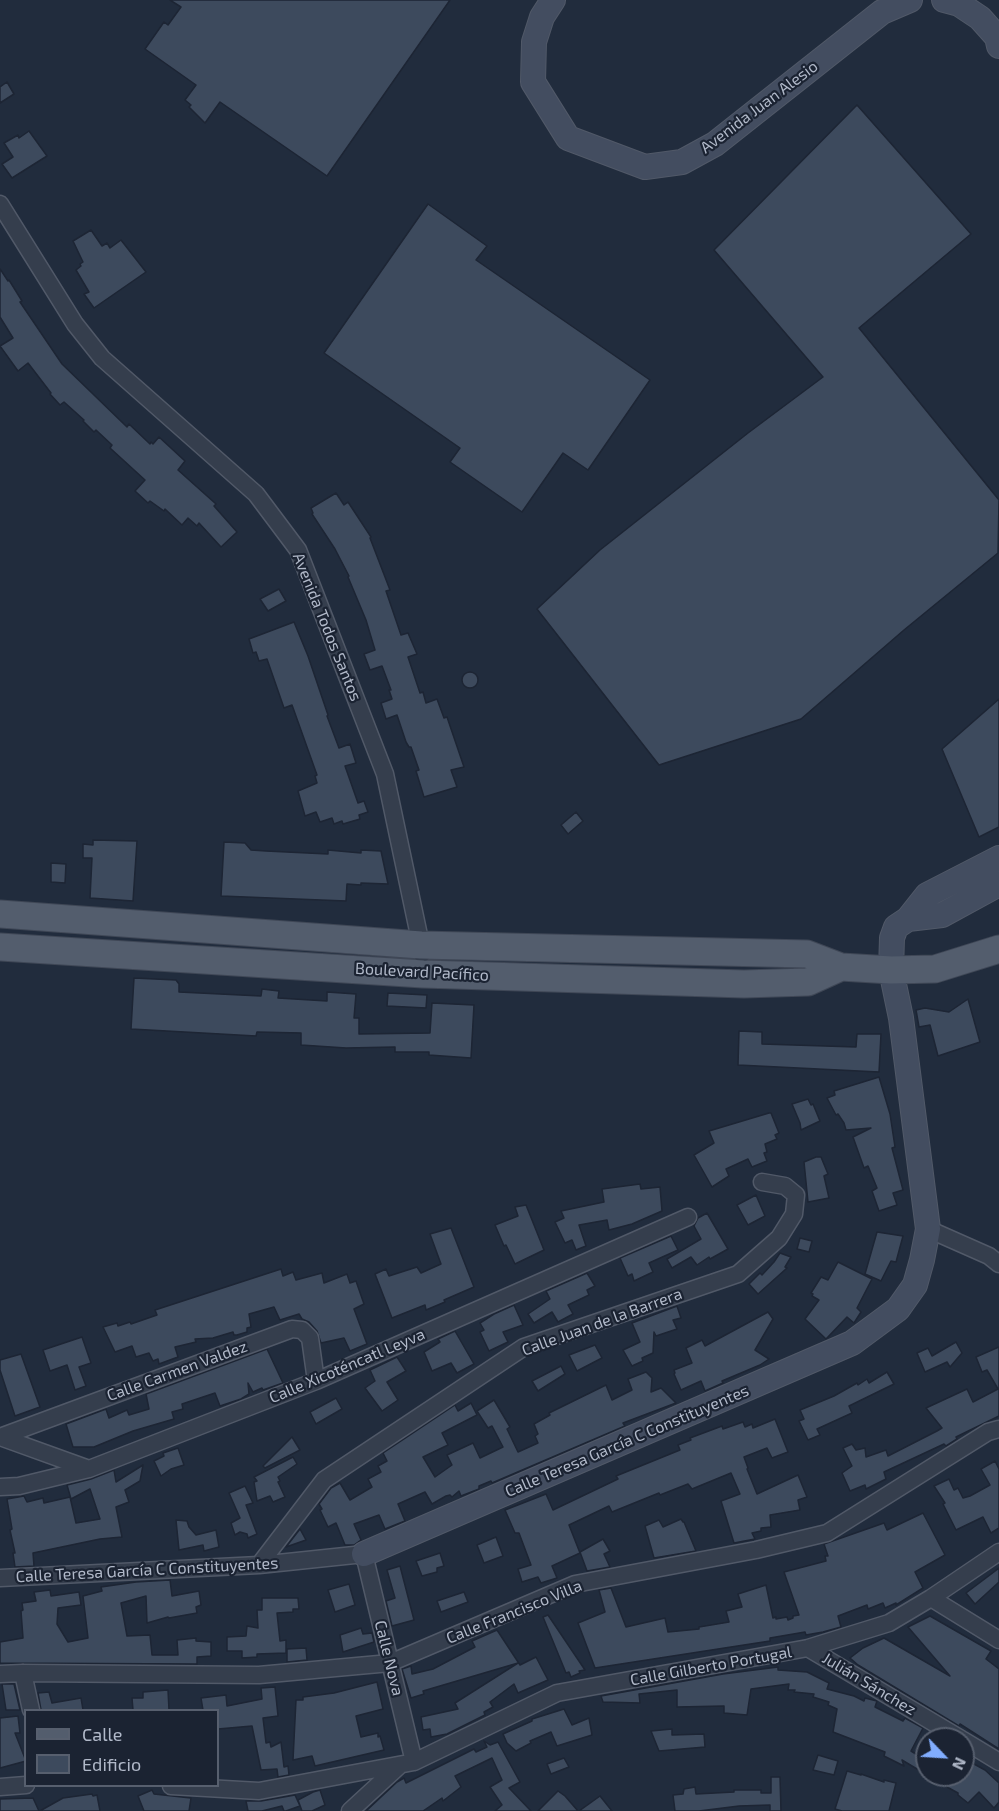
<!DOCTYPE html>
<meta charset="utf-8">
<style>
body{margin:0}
#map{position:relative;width:999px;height:1811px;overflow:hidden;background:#212c3d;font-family:"Exo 2",sans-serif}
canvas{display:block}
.legend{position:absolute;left:24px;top:1709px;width:195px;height:78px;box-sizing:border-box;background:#1b2332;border:2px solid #575f6e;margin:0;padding:8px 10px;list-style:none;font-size:18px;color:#b1b9c9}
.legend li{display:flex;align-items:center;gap:12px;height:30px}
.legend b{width:30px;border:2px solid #575f6e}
.north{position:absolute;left:915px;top:1727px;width:60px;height:60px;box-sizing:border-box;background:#1b2332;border:2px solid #575f6e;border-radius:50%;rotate:115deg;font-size:16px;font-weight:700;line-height:24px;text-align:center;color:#b1b9c9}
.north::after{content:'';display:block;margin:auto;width:21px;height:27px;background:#81adfe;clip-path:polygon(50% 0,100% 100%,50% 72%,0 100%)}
</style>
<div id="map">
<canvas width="999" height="1811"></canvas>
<ul class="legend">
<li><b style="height:8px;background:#535d6d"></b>Calle</li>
<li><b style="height:16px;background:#3d4a5d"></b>Edificio</li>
</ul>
<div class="north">N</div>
</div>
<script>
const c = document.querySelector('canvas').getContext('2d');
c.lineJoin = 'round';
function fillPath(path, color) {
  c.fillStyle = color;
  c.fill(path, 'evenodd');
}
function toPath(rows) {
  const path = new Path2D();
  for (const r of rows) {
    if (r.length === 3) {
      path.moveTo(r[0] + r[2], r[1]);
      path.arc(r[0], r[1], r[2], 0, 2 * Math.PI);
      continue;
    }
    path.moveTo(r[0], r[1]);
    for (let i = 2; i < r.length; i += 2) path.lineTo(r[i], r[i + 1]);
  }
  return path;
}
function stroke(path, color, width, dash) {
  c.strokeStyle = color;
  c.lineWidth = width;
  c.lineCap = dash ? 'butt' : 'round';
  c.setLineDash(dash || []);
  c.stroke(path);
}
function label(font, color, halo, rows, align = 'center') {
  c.font = font + ' "Exo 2",sans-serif';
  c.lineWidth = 4.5;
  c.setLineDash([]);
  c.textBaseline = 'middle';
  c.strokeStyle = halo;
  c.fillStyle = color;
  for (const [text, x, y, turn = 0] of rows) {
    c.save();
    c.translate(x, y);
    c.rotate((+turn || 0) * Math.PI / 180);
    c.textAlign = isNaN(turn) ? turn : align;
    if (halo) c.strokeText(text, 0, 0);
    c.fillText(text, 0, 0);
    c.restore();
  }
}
const building = toPath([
 [170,0,450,0,327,176,220,102,205,123,189,107,191,105,185,100,196,85,145,49,164,22,168,25,181,7,170,0],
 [7,82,14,94,0,103,0,87,7,82],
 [857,105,971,234,859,328,999,500,998,553,904,630,801,719,659,765,537,609,600,550,748,433,823,377,714,250,857,105],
 [29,131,47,156,12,178,2,164,13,157,4,143,18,135,19,138,29,131],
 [428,204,487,246,476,260,650,380,588,470,563,453,522,512,450,462,460,448,324,353,428,204],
 [91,230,102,246,107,243,110,248,121,240,146,272,94,308,84,294,89,292,76,270,81,266,80,264,83,262,73,241,91,230],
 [0,269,8,281,9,280,22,301,20,302,62,364,127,427,129,424,150,444,151,442,153,444,159,437,185,461,178,470,216,504,214,506,237,532,221,547,199,523,197,526,188,518,182,525,165,509,164,511,150,501,148,503,135,491,145,480,110,448,112,445,96,430,94,432,83,421,84,420,64,402,60,405,50,394,51,393,28,363,18,371,0,346,13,338,0,317,0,269],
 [336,493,344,505,348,502,371,537,370,538,390,590,386,591,401,635,408,633,417,654,408,657,420,693,423,692,426,703,437,699,444,718,447,717,464,767,451,770,457,787,424,797,416,771,419,770,411,747,409,747,406,742,397,715,386,719,381,703,392,699,389,690,391,690,382,666,370,670,364,654,375,650,366,620,348,577,349,576,335,549,312,514,313,513,311,508,336,493],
 [279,589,286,601,268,611,260,599,279,589],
 [294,622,308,656,328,715,327,716,339,748,350,744,356,763,345,766,358,803,364,801,368,812,359,815,360,819,343,824,342,821,334,824,332,818,320,822,316,812,305,816,298,791,317,783,315,776,317,775,292,705,284,708,267,659,259,661,256,652,253,653,249,639,294,622],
 [470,680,8],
 [999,699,999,827,979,837,942,749,999,699],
 [576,812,583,821,568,834,561,825,576,812],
 [93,840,137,841,133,901,90,898,92,858,83,858,83,844,93,845,93,840],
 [224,842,245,843,251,850,266,851,328,854,328,850,361,853,361,850,381,851,388,884,361,883,361,885,347,884,346,901,221,896,224,842],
 [51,863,66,864,65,883,51,882,51,863],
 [134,978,176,980,179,984,179,992,261,996,262,989,279,991,278,998,327,1001,327,992,356,994,354,1018,359,1018,359,1034,430,1033,432,1003,474,1005,471,1058,429,1055,429,1052,395,1052,395,1047,346,1048,301,1045,301,1033,257,1032,256,1036,131,1029,134,978],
 [388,993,427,995,426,1008,387,1006,388,993],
 [968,999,980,1042,938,1056,930,1025,919,1027,916,1010,925,1008,949,1012,968,999],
 [739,1031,762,1032,762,1044,856,1047,857,1034,881,1034,879,1072,738,1065,739,1031],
 [879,1077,890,1114,895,1147,892,1148,903,1190,893,1193,897,1205,879,1211,872,1191,877,1188,868,1166,864,1168,853,1137,871,1128,846,1130,844,1123,838,1114,836,1115,827,1098,835,1095,834,1091,879,1077],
 [808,1099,811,1105,813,1104,820,1121,801,1130,800,1123,792,1104,808,1099],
 [769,1113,771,1113,779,1133,775,1135,777,1139,765,1144,767,1152,764,1153,767,1161,752,1167,748,1159,726,1169,729,1176,712,1187,694,1155,714,1143,709,1131,769,1113],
 [816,1157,821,1157,828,1174,824,1176,829,1198,808,1202,804,1162,816,1157],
 [640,1184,641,1189,660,1187,662,1211,632,1224,609,1230,607,1220,579,1225,586,1246,576,1250,572,1240,565,1243,555,1222,564,1218,561,1211,604,1202,602,1189,640,1184],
 [756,1195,765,1216,748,1225,737,1205,756,1195],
 [526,1205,544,1250,515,1264,506,1245,504,1246,495,1225,518,1216,515,1207,526,1205],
 [707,1213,728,1249,710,1259,709,1257,697,1265,691,1257,672,1268,667,1259,701,1239,694,1226,698,1218,707,1213],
 [451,1228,474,1287,444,1300,445,1302,426,1310,425,1305,392,1318,375,1274,386,1269,389,1276,417,1267,421,1273,441,1264,430,1234,451,1228],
 [877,1232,903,1236,896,1262,891,1261,881,1281,865,1274,877,1232],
 [671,1236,678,1250,649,1263,653,1272,634,1281,632,1274,628,1276,620,1258,671,1236],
 [800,1238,812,1241,809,1252,797,1249,800,1238],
 [780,1253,791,1257,785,1267,787,1268,758,1294,749,1284,760,1273,762,1275,774,1262,780,1253],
 [838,1262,872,1279,857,1308,861,1312,854,1323,847,1317,826,1339,805,1319,819,1300,812,1296,813,1294,811,1293,821,1277,828,1280,838,1262],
 [281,1269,283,1276,293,1272,296,1280,322,1273,324,1283,347,1274,350,1283,356,1281,364,1304,354,1309,367,1344,350,1351,344,1338,321,1343,317,1331,309,1322,302,1319,299,1314,280,1320,274,1307,249,1314,251,1327,247,1328,247,1332,237,1335,234,1335,233,1332,213,1338,195,1339,196,1342,175,1347,178,1357,159,1364,158,1359,153,1361,149,1353,136,1357,132,1346,115,1352,103,1327,117,1323,118,1326,130,1322,131,1324,157,1315,155,1310,281,1269],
 [587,1273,595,1286,587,1290,589,1295,568,1305,573,1314,558,1322,552,1312,534,1323,528,1314,550,1299,546,1291,587,1273],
 [514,1305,523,1325,503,1332,508,1342,489,1351,480,1332,484,1330,480,1323,494,1314,514,1305],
 [677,1306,681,1318,673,1320,677,1329,656,1336,654,1332,653,1353,642,1358,643,1361,632,1366,623,1350,640,1342,632,1323,677,1306],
 [768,1312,773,1319,755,1350,769,1359,760,1365,722,1381,723,1383,705,1391,701,1381,681,1390,674,1374,675,1373,674,1370,692,1363,686,1348,702,1340,705,1346,768,1312],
 [455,1331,474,1364,457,1373,451,1363,432,1371,424,1352,440,1342,438,1339,455,1331],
 [82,1337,91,1363,79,1367,86,1386,75,1390,67,1365,50,1371,43,1350,82,1337],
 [956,1342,962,1353,950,1367,947,1362,925,1372,917,1353,928,1348,932,1356,956,1342],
 [595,1345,602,1358,577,1371,569,1355,595,1345],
 [999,1347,999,1416,956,1437,957,1439,946,1446,944,1444,884,1472,886,1479,866,1489,865,1485,850,1491,842,1473,852,1466,843,1448,852,1444,856,1450,865,1448,866,1457,886,1450,888,1456,937,1431,942,1428,926,1408,967,1389,973,1402,998,1389,987,1370,982,1372,976,1357,999,1347],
 [267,1349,283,1383,263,1390,262,1388,253,1392,248,1383,249,1394,241,1399,220,1406,215,1393,182,1404,183,1409,172,1412,174,1419,133,1431,94,1447,73,1447,66,1424,106,1409,109,1418,127,1410,129,1415,149,1409,146,1394,267,1349],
 [21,1354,40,1407,15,1416,0,1370,0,1360,21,1354],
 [397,1357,406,1371,387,1382,398,1400,382,1411,365,1388,375,1381,370,1370,397,1357],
 [561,1366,565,1374,538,1391,532,1381,561,1366],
 [646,1372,652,1378,651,1392,661,1388,676,1403,623,1423,625,1426,492,1483,491,1481,479,1486,479,1489,461,1496,459,1491,452,1497,450,1495,446,1496,432,1504,425,1492,398,1504,405,1521,385,1529,379,1515,354,1524,361,1540,354,1545,345,1545,336,1523,328,1527,320,1510,322,1509,319,1504,331,1488,340,1483,350,1500,372,1487,368,1479,381,1472,378,1466,387,1461,383,1453,455,1405,458,1411,471,1403,477,1415,442,1433,448,1445,423,1457,435,1477,452,1465,447,1455,473,1443,480,1458,503,1447,492,1426,488,1428,477,1411,494,1400,510,1427,507,1429,518,1452,538,1443,535,1436,538,1434,534,1424,550,1415,549,1413,606,1385,612,1400,632,1390,628,1379,646,1372],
 [887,1372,894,1384,849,1406,852,1413,817,1429,820,1435,808,1440,799,1421,804,1419,800,1410,834,1396,857,1383,858,1385,867,1379,869,1383,887,1372],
 [336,1398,342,1409,316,1424,310,1412,336,1398],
 [775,1419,788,1452,772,1458,767,1448,744,1457,748,1468,747,1469,757,1494,798,1475,807,1497,798,1500,800,1510,770,1515,771,1527,761,1528,761,1531,752,1533,755,1539,734,1543,721,1501,740,1494,731,1473,692,1489,688,1484,660,1495,659,1493,612,1512,609,1506,569,1525,580,1553,552,1566,557,1578,541,1583,538,1577,522,1582,518,1569,531,1565,519,1533,515,1533,505,1510,546,1494,553,1510,618,1479,616,1476,680,1450,678,1445,691,1440,690,1438,722,1426,723,1429,743,1422,745,1427,752,1424,753,1428,775,1419],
 [292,1437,300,1450,265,1468,263,1466,292,1437],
 [178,1448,184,1465,171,1469,161,1476,154,1461,164,1456,163,1453,178,1448],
 [293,1457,297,1464,278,1477,280,1481,278,1482,285,1497,273,1502,270,1496,257,1501,254,1482,257,1481,254,1477,293,1457],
 [995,1461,999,1469,999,1528,991,1533,983,1517,956,1530,943,1504,945,1503,934,1486,949,1479,954,1490,958,1488,963,1498,970,1496,990,1485,981,1469,995,1461],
 [143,1465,140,1481,125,1490,129,1502,116,1507,122,1537,100,1539,33,1553,34,1566,15,1567,13,1553,15,1553,10,1530,12,1529,7,1499,24,1496,27,1502,43,1498,44,1503,70,1497,76,1523,100,1519,90,1489,71,1499,67,1485,91,1479,114,1470,116,1482,143,1465],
 [245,1486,253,1503,246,1505,257,1534,248,1538,247,1534,240,1532,235,1535,231,1523,240,1518,229,1493,245,1486],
 [923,1513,945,1555,915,1572,923,1588,896,1605,896,1603,885,1608,883,1603,868,1609,867,1605,838,1616,841,1627,823,1632,806,1635,805,1632,770,1638,770,1641,744,1645,595,1668,578,1623,605,1612,599,1590,611,1588,626,1627,665,1618,668,1632,699,1629,699,1627,729,1622,726,1611,742,1607,738,1594,766,1585,773,1618,776,1617,776,1619,787,1617,788,1620,793,1618,793,1616,799,1615,784,1572,826,1561,825,1556,828,1556,824,1544,884,1523,887,1530,923,1513],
 [681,1519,683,1522,684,1522,696,1551,654,1558,645,1526,659,1520,663,1527,681,1519],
 [176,1520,187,1521,189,1527,196,1535,216,1530,219,1547,204,1551,203,1545,179,1550,176,1520],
 [300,1529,306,1540,286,1547,300,1529],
 [496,1537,503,1556,484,1563,477,1545,496,1537],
 [603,1539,610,1551,604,1554,610,1567,587,1571,580,1552,603,1539],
 [440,1553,444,1566,437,1568,437,1572,422,1576,416,1561,440,1553],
 [400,1566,414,1620,392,1626,386,1601,395,1598,387,1570,400,1566],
 [999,1568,999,1582,975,1604,966,1593,999,1568],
 [170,1580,172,1596,199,1591,201,1605,196,1607,197,1613,169,1618,168,1617,147,1623,146,1596,121,1603,127,1636,150,1635,152,1655,178,1655,177,1640,196,1638,196,1641,211,1642,211,1656,197,1657,197,1664,0,1663,0,1642,23,1638,21,1611,23,1610,22,1603,36,1601,34,1592,50,1590,51,1596,79,1592,81,1605,58,1608,57,1624,68,1642,88,1638,83,1596,102,1591,101,1587,136,1582,170,1580],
 [349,1584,355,1605,335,1612,328,1590,349,1584],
 [464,1592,468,1602,441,1612,437,1601,464,1592],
 [262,1598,298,1598,299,1609,293,1609,293,1612,277,1613,280,1641,286,1640,286,1653,257,1654,257,1657,242,1658,242,1651,227,1651,227,1637,246,1636,247,1626,258,1628,257,1610,262,1610,262,1598],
 [548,1615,585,1670,579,1671,580,1673,571,1677,569,1672,566,1673,543,1617,548,1615],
 [930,1616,991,1651,986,1659,999,1669,999,1749,960,1724,959,1726,858,1665,850,1658,863,1648,884,1638,950,1676,908,1627,930,1616],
 [361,1628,363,1634,372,1633,374,1642,343,1652,340,1635,361,1628],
 [497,1630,520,1665,536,1657,548,1680,518,1693,514,1684,490,1702,493,1707,484,1712,485,1715,447,1734,431,1737,430,1729,423,1730,421,1717,458,1709,455,1703,518,1663,423,1691,424,1694,411,1698,402,1669,411,1666,412,1674,433,1669,475,1647,472,1641,497,1630],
 [306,1648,307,1660,287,1662,287,1649,306,1648],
 [778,1667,778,1670,807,1672,829,1683,827,1689,854,1696,864,1701,865,1698,877,1701,875,1707,903,1721,905,1718,923,1728,911,1751,927,1761,927,1775,902,1760,904,1766,884,1756,885,1752,833,1732,837,1709,828,1705,829,1702,813,1697,814,1694,794,1692,795,1690,788,1690,789,1684,751,1689,747,1715,724,1713,724,1706,677,1707,677,1690,639,1694,640,1703,603,1702,601,1696,723,1674,778,1667],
 [377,1682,383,1709,356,1716,361,1737,378,1733,378,1737,380,1736,384,1750,315,1766,312,1756,293,1760,296,1700,303,1700,303,1697,334,1693,377,1682],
 [2,1684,14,1684,20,1710,6,1710,2,1684],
 [275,1687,278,1716,263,1718,266,1743,270,1742,271,1747,281,1742,284,1767,288,1766,289,1775,278,1777,277,1769,261,1770,252,1726,218,1729,218,1710,203,1710,201,1698,226,1695,227,1706,262,1699,261,1688,275,1687],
 [168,1690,169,1710,133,1710,132,1698,143,1698,143,1692,168,1690],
 [49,1692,52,1703,81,1698,83,1710,41,1710,38,1693,49,1692],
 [564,1709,572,1725,589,1718,592,1735,557,1746,551,1732,530,1741,531,1743,516,1751,507,1743,503,1734,532,1721,532,1719,564,1709],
 [18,1716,20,1733,15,1733,26,1761,0,1768,0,1718,18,1716],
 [672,1729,672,1735,704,1734,705,1747,659,1751,651,1731,672,1729],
 [484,1741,490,1745,498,1742,520,1782,509,1788,531,1811,495,1811,502,1805,490,1787,502,1780,492,1758,455,1776,461,1787,443,1801,442,1798,423,1811,366,1811,397,1782,404,1778,406,1783,474,1749,476,1752,487,1747,484,1741],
 [818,1755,838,1761,834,1775,813,1770,818,1755],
 [564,1758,569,1767,551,1774,547,1764,564,1758],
 [963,1758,985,1770,999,1783,999,1802,994,1808,979,1792,968,1803,958,1795,958,1793,947,1787,931,1775,963,1775,963,1758],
 [847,1771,861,1775,861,1774,884,1782,884,1780,896,1783,889,1811,842,1811,835,1809,847,1771],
 [771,1777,780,1777,781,1811,770,1811,770,1805,739,1806,699,1811,675,1811,673,1795,683,1794,684,1789,695,1787,696,1794,734,1792,734,1790,761,1790,761,1793,771,1793,771,1777],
 [152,1790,154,1794,191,1798,189,1811,144,1811,138,1796,152,1790],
 [320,1790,325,1805,312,1811,302,1811,298,1800,313,1792,320,1790],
 [558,1791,565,1796,578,1811,538,1811,558,1791],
 [92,1794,93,1796,97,1795,100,1811,40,1811,63,1798,92,1794],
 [295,1795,300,1806,286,1811,284,1811,282,1806,262,1811,248,1811,246,1801,261,1801,295,1795],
 [600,1796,612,1811,579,1811,600,1796],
 [33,1798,39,1811,0,1811,0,1799,33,1798]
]);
fillPath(building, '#3d4a5d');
stroke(building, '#1d2534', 1.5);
const street = toPath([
 [0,204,75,324,102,358,256,494,298,550,385,774,421,945,422,954],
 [928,1229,989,1256,999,1264],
 [0,1437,89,1469,316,1381,688,1217],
 [0,1437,292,1329,302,1330,310,1338,316,1381],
 [0,1487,19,1486,89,1469],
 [259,1565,324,1480,524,1347,738,1274,779,1238,794,1214,796,1195,785,1186,762,1182],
 [0,1578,259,1565,364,1554,414,1762],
 [931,1598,999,1640],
 [808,1648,961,1739],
 [23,1673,31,1710],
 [0,1674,23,1673,259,1675,390,1663,575,1584,756,1550,827,1533,988,1432,999,1429],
 [963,1740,999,1762],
 [171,1786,259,1791,414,1762,557,1693,808,1648,889,1623,931,1598,999,1552],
 [0,1787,26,1785],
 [350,1811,400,1765]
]);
const secondary = toPath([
 [553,0,542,17,534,42,533,82,568,138,645,167,682,162,715,144,882,12,910,0],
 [944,0,959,4,980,18,997,37,999,46],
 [908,919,942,915,999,884],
 [364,1554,852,1343,898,1309,915,1285,922,1260,928,1229,901,1018,891,970,892,938,896,927,908,919,927,895,999,858]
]);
const primary = toPath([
 [0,914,421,945,807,954,841,967,891,970,935,969,999,949],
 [0,947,423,974,744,984,808,982,841,967]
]);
stroke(street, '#515968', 19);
stroke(secondary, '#515968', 26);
stroke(primary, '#3f4756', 29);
stroke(street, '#353e4d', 16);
stroke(secondary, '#434d60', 24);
stroke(primary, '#535d6d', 27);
label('16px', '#b1b9c9', '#1b2332', [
 ["Avenida Juan Alesio",759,107,-37],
 ["Avenida Todos Santos",327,627,68],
 ["Boulevard Pacífico",422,972,3],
 ["Calle Juan de la Barrera",602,1322,-20],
 ["Calle Xicoténcatl Leyva",347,1366,-23],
 ["Calle Carmen Valdez",177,1371,-20],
 ["Calle Teresa García C Constituyentes",627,1441,-23],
 ["Calle Teresa García C Constituyentes",147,1570,-3],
 ["Calle Francisco Villa",514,1612,-22],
 ["Calle Nova",389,1658,76],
 ["Calle Gilberto Portugal",711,1666,-10],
 ["Julián Sánchez",869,1684,31]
]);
</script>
